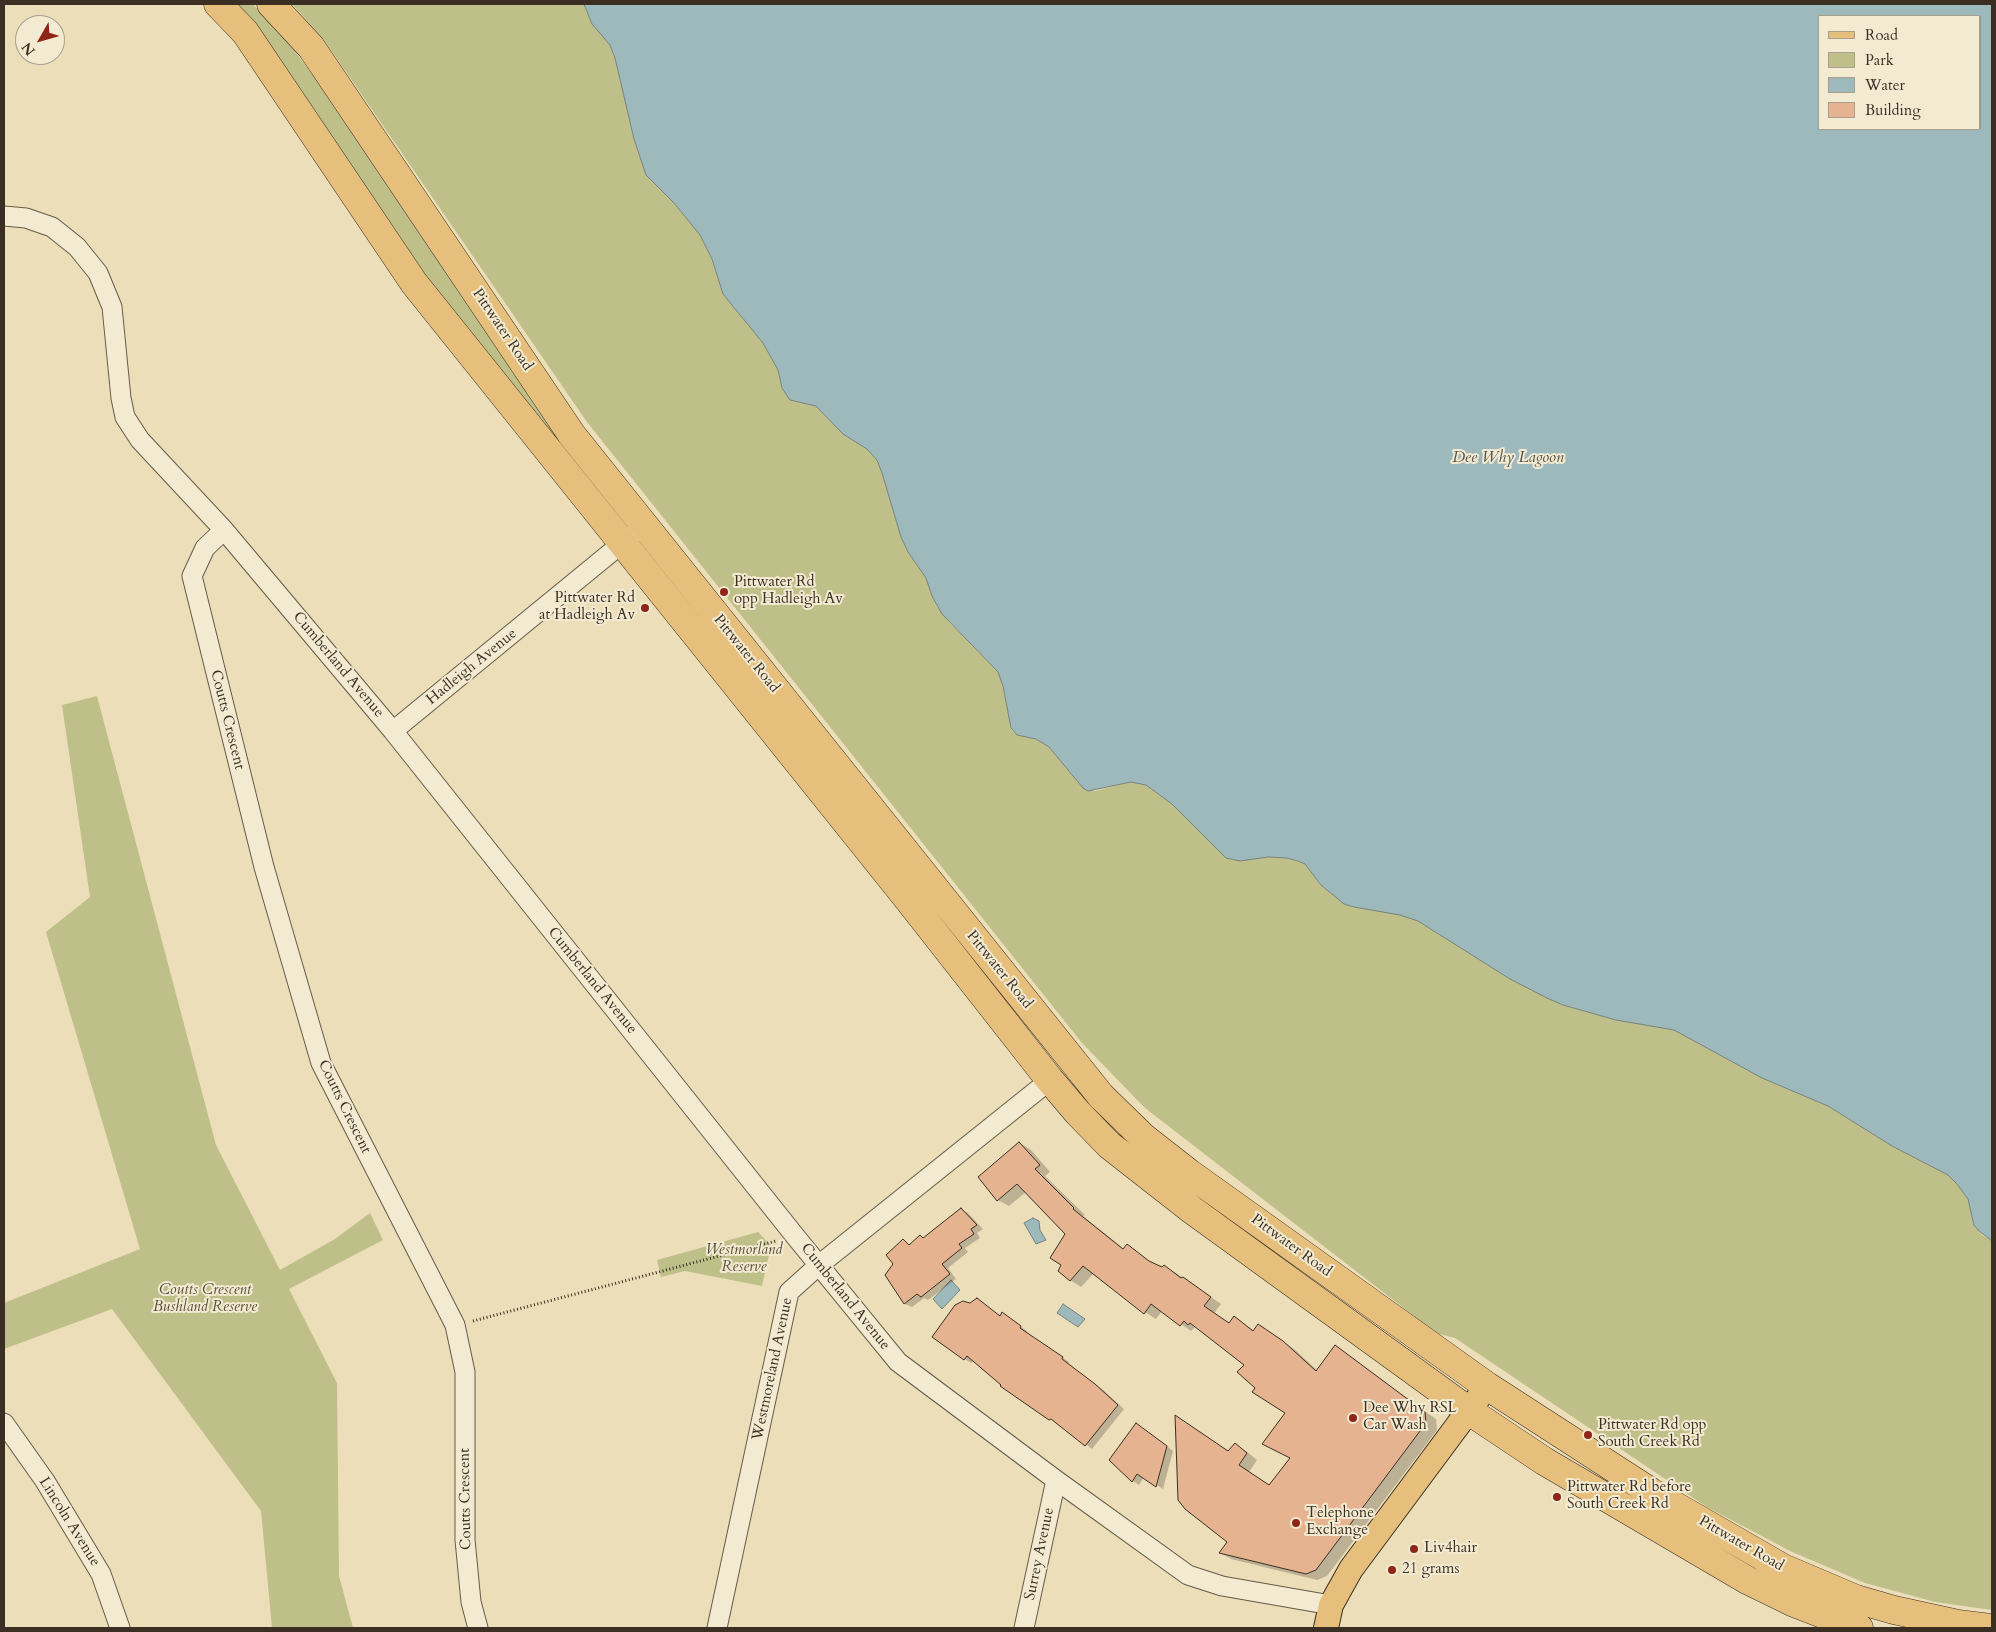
<!DOCTYPE html>
<style>
body{margin:0}
#map{position:relative;width:1996px;height:1632px;overflow:hidden;background:#ecdeb9;font-family:Cardo,serif}
canvas{display:block}
.frame{position:absolute;inset:0;border:5px solid #3a2f22;pointer-events:none}
.legend{position:absolute;left:1818px;top:15px;width:162px;height:115px;box-sizing:border-box;background:#f3ead2;border:1px solid #a99f8c;margin:0;padding:6px 9px;list-style:none;font-size:15px;color:#3a2f22}
.legend li{display:flex;align-items:center;gap:10px;height:25px}
.legend b{width:25px;border:1px solid #a99f8c}
.north{position:absolute;left:15px;top:15px;width:50px;height:50px;box-sizing:border-box;background:#f3ead2;border:1px solid #a99f8c;border-radius:50%;rotate:232deg;font-size:14px;font-weight:700;line-height:20px;text-align:center;color:#3a2f22}
.north::after{content:'';display:block;margin:auto;width:18px;height:22px;background:#8f2418;clip-path:polygon(50% 0,100% 100%,50% 72%,0 100%)}
</style>
<div id="map">
<canvas width="1996" height="1632"></canvas>
<div class="frame"></div>
<ul class="legend">
<li><b style="height:6px;background:#e6bf7c"></b>Road</li>
<li><b style="height:14px;background:#bfbf8a"></b>Park</li>
<li><b style="height:14px;background:#9eb9bb"></b>Water</li>
<li><b style="height:14px;background:#e6b391"></b>Building</li>
</ul>
<div class="north">N</div>
</div>
<script>
const c = document.querySelector('canvas').getContext('2d');
c.lineJoin = 'round';
function fillPath(path, color) {
  c.fillStyle = color;
  c.fill(path, 'evenodd');
}
function toPath(rows) {
  const path = new Path2D();
  for (const r of rows) {
    path.moveTo(r[0], r[1]);
    for (let i = 2; i < r.length; i += 2) path.lineTo(r[i], r[i + 1]);
  }
  return path;
}
function stroke(path, color, width, dash) {
  c.strokeStyle = color;
  c.lineWidth = width;
  c.lineCap = dash ? 'butt' : 'round';
  c.setLineDash(dash || []);
  c.stroke(path);
}
function label(font, color, halo, rows, align = 'center') {
  c.font = font + ' Cardo,serif';
  c.lineWidth = 4;
  c.setLineDash([]);
  c.textBaseline = 'middle';
  c.strokeStyle = halo;
  c.fillStyle = color;
  for (const [text, x, y, turn = 0] of rows) {
    c.save();
    c.translate(x, y);
    c.rotate((+turn || 0) * Math.PI / 180);
    c.textAlign = isNaN(turn) ? turn : align;
    if (halo) c.strokeText(text, 0, 0);
    c.fillText(text, 0, 0);
    c.restore();
  }
}
fillPath(toPath([
 [238,4,253,4,291,46,332,101,584,476,445,303,399,240],
 [292,4,584,4,592,24,610,45,615,58,634,139,646,175,674,203,700,235,712,259,723,294,763,343,778,370,782,388,790,400,816,406,843,434,867,449,877,460,882,473,901,537,908,552,926,578,937,606,949,622,998,672,1001,678,1012,731,1017,735,1036,739,1049,747,1083,788,1095,791,1131,782,1146,785,1172,804,1226,858,1232,860,1268,857,1287,858,1298,861,1305,864,1321,885,1344,904,1354,907,1400,915,1418,921,1510,979,1563,1005,1616,1020,1674,1030,1762,1078,1828,1106,1892,1146,1948,1175,1957,1184,1968,1199,1974,1225,1982,1235,1992,1241,1992,1610,1935,1602,1865,1583,1790,1551,1707,1507,1455,1338,1436,1333,1145,1108,1082,1043,587,422,322,37],
 [97,696,216,1145,280,1270,335,1239,370,1213,383,1240,289,1289,337,1383,339,1576,353,1628,272,1628,261,1511,112,1309,4,1349,4,1303,140,1249,46,932,90,897,62,705],
 [758,1232,771,1246,762,1286,685,1271,661,1277,657,1260]
]), '#bfbf8a');
const water = toPath([
 [584,4,1992,4,1992,1241,1979,1231,1974,1225,1968,1199,1957,1184,1948,1175,1892,1146,1828,1106,1762,1078,1674,1030,1616,1020,1563,1005,1547,998,1510,979,1418,921,1400,915,1354,907,1344,904,1321,885,1305,864,1298,861,1287,858,1268,857,1240,861,1226,858,1172,804,1146,785,1131,782,1088,791,1083,788,1049,747,1036,739,1017,735,1011,728,1003,686,998,672,942,614,932,596,926,578,908,552,901,537,882,473,877,460,867,449,843,434,816,406,790,400,782,388,778,370,763,343,723,294,712,259,700,235,674,203,646,175,634,139,615,58,610,45,592,24,584,4],
 [1820,16,1980,16,1980,129,1820,129,1820,16],
 [1033,1218,1039,1221,1040,1230,1046,1240,1036,1244,1024,1223,1033,1218],
 [951,1280,960,1290,942,1309,933,1299,951,1280],
 [1063,1304,1085,1319,1078,1327,1057,1313,1063,1304]
]);
fillPath(water, '#9eb9bb');
stroke(water, '#76827e', 1);
fillPath(toPath([
 [1020,1143,1031,1150,1050,1172,1045,1176,1085,1215,1083,1216,1124,1249,1127,1245,1158,1267,1162,1269,1164,1267,1176,1273,1221,1304,1214,1313,1230,1324,1235,1317,1254,1331,1269,1332,1294,1349,1318,1371,1335,1347,1436,1419,1437,1430,1327,1576,1317,1580,1231,1559,1221,1553,1229,1542,1229,1452,1235,1445,1246,1451,1257,1460,1249,1472,1270,1486,1291,1458,1287,1412,1257,1388,1246,1365,1195,1327,1191,1331,1162,1311,1156,1319,1145,1312,1094,1273,1081,1287,1070,1280,1060,1271,1067,1234,1026,1192,1009,1206,998,1200],
 [961,1209,968,1213,983,1229,977,1233,980,1238,965,1248,968,1252,948,1268,956,1279,928,1300,924,1298,912,1307,905,1304,886,1275,895,1264,903,1241,910,1245,920,1236,924,1238],
 [984,1304,1001,1317,1009,1318,1027,1331,1026,1333,1069,1362,1068,1364,1102,1389,1124,1409,1092,1449,1057,1422,1049,1419,974,1360,971,1363,965,1359,934,1337],
 [1143,1428,1173,1451,1163,1489,1144,1477,1139,1485,1133,1481,1111,1460]
]), '#0003');
const building = toPath([
 [1019,1142,1040,1165,1035,1169,1074,1208,1073,1209,1123,1249,1127,1244,1149,1261,1162,1267,1164,1265,1181,1278,1183,1277,1211,1297,1204,1306,1229,1323,1234,1316,1253,1331,1258,1324,1283,1341,1316,1371,1335,1345,1425,1412,1426,1423,1316,1570,1306,1574,1219,1553,1227,1542,1185,1509,1178,1500,1175,1415,1228,1451,1235,1443,1247,1453,1239,1465,1269,1485,1290,1458,1262,1444,1285,1413,1252,1392,1255,1388,1237,1372,1244,1365,1190,1323,1188,1325,1184,1321,1180,1326,1151,1304,1144,1314,1083,1266,1070,1281,1058,1271,1061,1265,1050,1258,1065,1234,1017,1184,997,1201,978,1177,1019,1142],
 [961,1208,977,1225,971,1229,974,1234,959,1244,962,1248,942,1264,950,1274,921,1297,917,1294,904,1304,885,1275,893,1264,886,1255,903,1239,909,1245,920,1235,923,1238,961,1208],
 [977,1298,1000,1316,1002,1312,1021,1326,1020,1328,1063,1357,1062,1359,1095,1384,1118,1405,1085,1446,1051,1419,1049,1420,1000,1386,1001,1385,967,1356,964,1360,932,1337,955,1305,963,1301,970,1303,977,1298],
 [1136,1423,1167,1446,1156,1487,1137,1474,1132,1482,1109,1460,1136,1423]
]);
fillPath(building, '#e6b391');
stroke(building, '#3a2f22', 1);
const minor = toPath([
 [4,216,26,218,52,227,77,247,98,273,112,307,121,398,125,417,140,440,224,530,393,731,795,1236,898,1362,1056,1480,1188,1575,1222,1586,1331,1605],
 [224,530,205,548,192,576,264,867,321,1063,455,1325,465,1372,465,1540,471,1602,478,1628],
 [393,731,631,536],
 [4,1423,45,1481,101,1574,120,1628],
 [717,1628,789,1292,819,1265,1050,1080],
 [1024,1628,1056,1480]
]);
const major = toPath([
 [1326,1628,1331,1605,1351,1569,1487,1386]
]);
const highway = toPath([
 [218,4,245,32,414,283,907,898,1050,1080,1078,1113,1109,1145,1192,1210,1469,1411,1544,1461,1747,1580,1794,1603,1859,1628],
 [271,4,311,47,572,435,1101,1096,1143,1137,1189,1173,1487,1386,1651,1492,1783,1568,1856,1599,1894,1610,1958,1624,1990,1628]
]);
stroke(minor, '#665b48', 21);
stroke(major, '#3a2f22', 26);
stroke(highway, '#3a2f22', 29);
stroke(toPath([
 [473,1321,776,1241]
]), '#3a2f22', 3, [1, 2.5]);
stroke(minor, '#f3ead2', 19);
stroke(major, '#e6bf7c', 24);
stroke(highway, '#e6bf7c', 28);
for (const [x, y, r, color] of [
 [724,592,5,"#8f2418"],
 [645,608,5,"#8f2418"],
 [1353,1418,5,"#8f2418"],
 [1588,1435,5,"#8f2418"],
 [1557,1497,5,"#8f2418"],
 [1296,1523,5,"#8f2418"],
 [1414,1549,5,"#8f2418"],
 [1392,1570,5,"#8f2418"]
]) {
  const dot = new Path2D();
  dot.arc(x, y, r, 0, 2 * Math.PI);
  c.fillStyle = color;
  c.fill(dot);
  stroke(dot, '#f3ead2', 2);
}
label('15px', '#3a2f22', '#f3ead2', [
 ["Pittwater Road",502,330,56],
 ["Pittwater Road",746,654,51],
 ["Cumberland Avenue",338,665,50],
 ["Hadleigh Avenue",472,667,-39],
 ["Coutts Crescent",227,720,76],
 ["Pittwater Road",999,970,51],
 ["Cumberland Avenue",592,981,51],
 ["Coutts Crescent",344,1107,64],
 ["Pittwater Road",1291,1246,36],
 ["Cumberland Avenue",845,1297,51],
 ["Westmoreland Avenue",773,1369,-78],
 ["Coutts Crescent",466,1499,-91],
 ["Lincoln Avenue",69,1522,58],
 ["Pittwater Road",1741,1544,30],
 ["Surrey Avenue",1040,1554,-78]
]);
label('15px', '#3a2f22', '#f3ead2', [
 ["Pittwater Rd",734,583],
 ["opp Hadleigh Av",734,600],
 ["Pittwater Rd",635,599,"right"],
 ["at Hadleigh Av",635,616,"right"],
 ["Dee Why RSL",1363,1409],
 ["Car Wash",1363,1426],
 ["Pittwater Rd opp",1598,1426],
 ["South Creek Rd",1598,1443],
 ["Pittwater Rd before",1567,1488],
 ["South Creek Rd",1567,1505],
 ["Telephone",1306,1514],
 ["Exchange",1306,1531],
 ["Liv4hair",1424,1549],
 ["21 grams",1402,1570]
], 'left');
label('italic 15px', '#554c37', '#f3ead2', [
 ["Westmorland",744,1251],
 ["Reserve",744,1268],
 ["Coutts Crescent",205,1291],
 ["Bushland Reserve",205,1308]
]);
label('italic 16px', '#535248', '#f3ead2', [
 ["Dee Why Lagoon",1508,458]
]);
</script>
